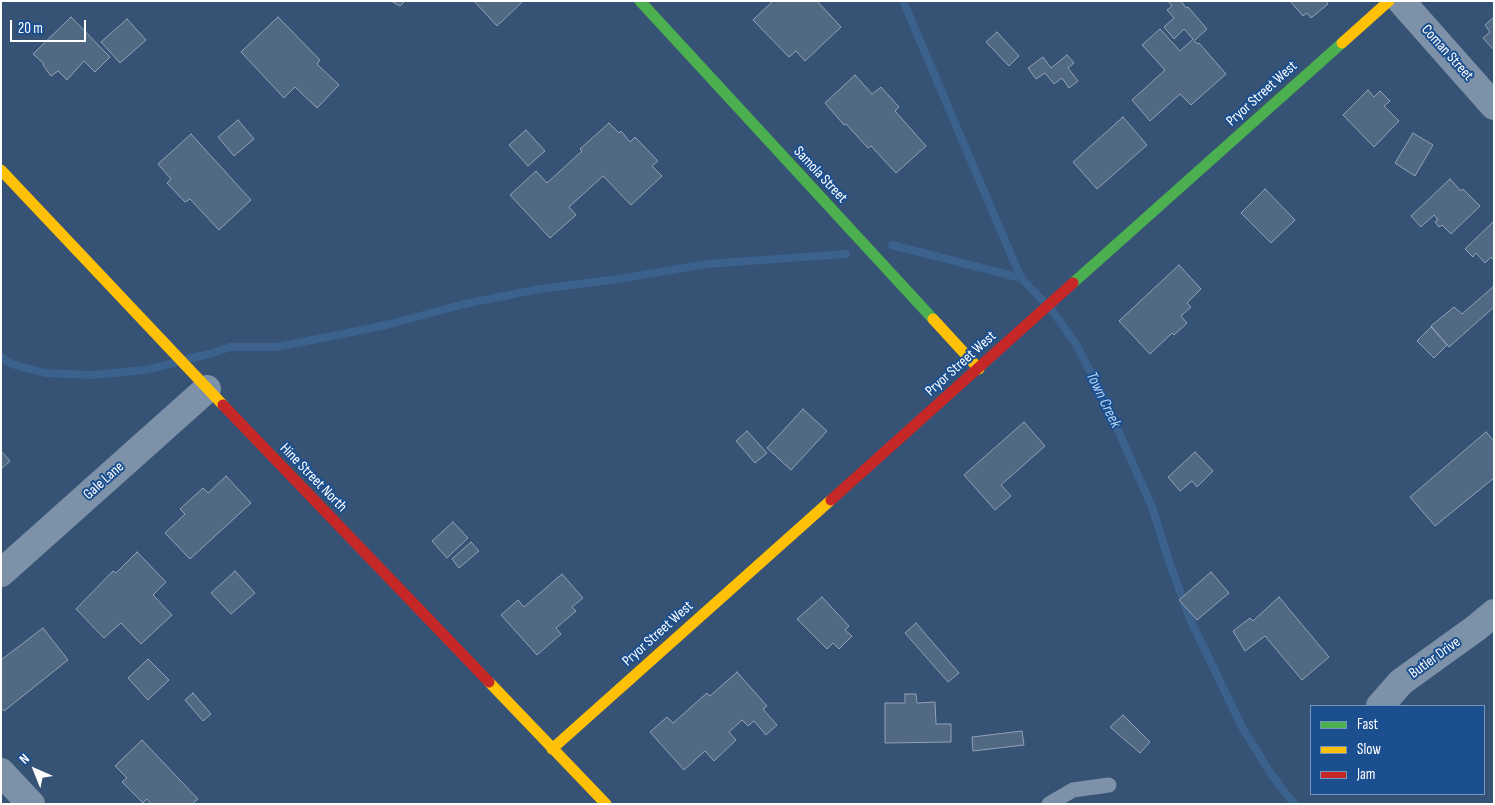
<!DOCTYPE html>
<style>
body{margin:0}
#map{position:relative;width:1495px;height:805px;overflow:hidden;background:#365274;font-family:"Sofia Sans Condensed",sans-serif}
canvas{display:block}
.frame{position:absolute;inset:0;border:2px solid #fff;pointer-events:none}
.legend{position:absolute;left:1310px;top:705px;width:175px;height:90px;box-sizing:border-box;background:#1b4f8f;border:1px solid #7695bc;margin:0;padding:6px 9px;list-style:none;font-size:15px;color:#fff}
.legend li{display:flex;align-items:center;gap:10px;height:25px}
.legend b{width:25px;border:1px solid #7695bc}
.north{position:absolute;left:10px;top:745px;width:50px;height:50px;-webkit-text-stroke:4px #1b4f8f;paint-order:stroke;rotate:316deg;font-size:14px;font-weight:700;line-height:20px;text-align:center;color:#fff}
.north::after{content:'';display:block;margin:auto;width:18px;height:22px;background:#fff;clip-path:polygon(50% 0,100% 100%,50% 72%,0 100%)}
.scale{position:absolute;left:10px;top:20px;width:76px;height:22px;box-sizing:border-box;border:2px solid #fff;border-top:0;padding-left:6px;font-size:15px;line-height:18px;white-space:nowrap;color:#fff;-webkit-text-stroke:4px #1b4f8f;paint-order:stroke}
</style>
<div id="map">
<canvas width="1495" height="805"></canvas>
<div class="frame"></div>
<ul class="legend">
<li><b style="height:6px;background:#4caf50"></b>Fast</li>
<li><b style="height:6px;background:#ffc107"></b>Slow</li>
<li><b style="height:6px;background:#c62828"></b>Jam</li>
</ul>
<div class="north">N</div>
<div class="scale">20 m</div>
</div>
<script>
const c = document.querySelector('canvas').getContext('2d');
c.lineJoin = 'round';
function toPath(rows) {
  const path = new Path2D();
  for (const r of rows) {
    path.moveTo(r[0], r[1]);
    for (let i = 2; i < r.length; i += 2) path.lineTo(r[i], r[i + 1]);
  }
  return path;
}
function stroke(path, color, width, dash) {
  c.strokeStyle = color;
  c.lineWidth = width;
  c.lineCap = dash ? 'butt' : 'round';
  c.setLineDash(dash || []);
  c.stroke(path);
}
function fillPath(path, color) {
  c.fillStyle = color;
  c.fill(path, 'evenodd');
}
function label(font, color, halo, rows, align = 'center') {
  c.font = font + ' "Sofia Sans Condensed",sans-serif';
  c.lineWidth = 4;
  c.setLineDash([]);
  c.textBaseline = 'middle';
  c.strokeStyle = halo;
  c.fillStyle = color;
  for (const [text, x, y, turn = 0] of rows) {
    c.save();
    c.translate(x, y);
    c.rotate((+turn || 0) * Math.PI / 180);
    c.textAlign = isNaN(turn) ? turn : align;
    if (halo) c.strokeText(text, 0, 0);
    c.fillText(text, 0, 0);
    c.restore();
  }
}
stroke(toPath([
 [903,1,1021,278,1051,309,1076,344,1103,396,1152,507,1169,561,1190,619,1242,727,1271,774,1294,804],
 [892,245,1021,278],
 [1,357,11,364,45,373,92,375,145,370,175,363],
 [188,359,213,353,230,347,276,347,333,336,390,324,464,304,540,289,618,279,707,264,846,254]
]), '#3b618d', 8);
const building = toPath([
 [391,1,405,1,400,6,391,1],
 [474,1,522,1,522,2,497,26,474,1],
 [773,1,817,1,841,27,805,61,796,51,789,57,753,20,773,1],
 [1168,1,1181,1,1186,8,1188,7,1207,29,1194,41,1198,44,1199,43,1226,74,1191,105,1180,94,1150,121,1132,100,1165,70,1142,45,1160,29,1180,51,1193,39,1184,29,1174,39,1164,27,1174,18,1167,10,1172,6,1168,1],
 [1290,1,1326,1,1328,4,1311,18,1307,13,1303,16,1290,1],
 [71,17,110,57,95,72,84,61,67,80,58,71,51,76,43,65,44,64,33,54,71,17],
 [278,17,320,60,317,64,339,85,317,108,295,87,284,98,241,52,278,17],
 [1494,17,1494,50,1483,38,1490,32,1485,25,1494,17],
 [127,19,146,40,120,63,101,42,127,19],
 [997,32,1019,56,1009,66,986,42,997,32],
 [1067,55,1074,63,1068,68,1078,81,1069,88,1062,78,1054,84,1045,73,1036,79,1028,68,1043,57,1051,68,1067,55],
 [855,75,872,94,881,87,899,107,895,111,926,146,896,173,871,146,868,148,846,124,844,125,825,103,855,75],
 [1368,90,1374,97,1380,91,1390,101,1384,106,1399,121,1374,147,1343,115,1368,90],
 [1123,117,1147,145,1097,189,1073,162,1123,117],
 [238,120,254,139,234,156,218,137,238,120],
 [609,123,619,133,621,131,630,142,635,137,658,161,652,166,662,176,631,205,603,176,569,207,576,215,550,238,510,195,536,171,547,183,582,151,580,149,609,123],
 [526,130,545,151,528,166,509,145,526,130],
 [1413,133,1433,145,1415,176,1395,163,1413,133],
 [191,134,251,200,219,230,190,199,185,202,167,183,171,179,158,164,191,134],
 [1450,179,1461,191,1463,189,1480,206,1451,234,1442,225,1439,227,1435,222,1438,220,1434,215,1421,227,1411,216,1450,179],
 [1265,189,1295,220,1271,243,1241,213,1265,189],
 [1494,221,1494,261,1491,257,1485,263,1476,253,1473,257,1465,249,1494,221],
 [1179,265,1201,289,1187,303,1191,307,1181,316,1187,323,1174,335,1172,333,1150,354,1119,321,1179,265],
 [1493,287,1494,288,1494,307,1449,347,1431,326,1454,307,1462,314,1493,287],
 [1431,327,1447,345,1434,358,1417,341,1431,327],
 [803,409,827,431,791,470,767,448,803,409],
 [1024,422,1045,446,1001,485,1011,496,995,510,964,475,1024,422],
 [747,431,767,453,755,463,736,441,747,431],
 [1486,432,1494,441,1494,478,1435,526,1410,497,1486,432],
 [1,451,10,461,1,469,1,451],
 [1195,452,1213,471,1197,487,1192,481,1180,491,1168,477,1195,452],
 [226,476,251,503,190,559,165,533,185,514,180,509,203,488,208,493,226,476],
 [453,522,468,538,447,558,432,541,453,522],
 [471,542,479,551,459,568,452,559,471,542],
 [137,552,166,582,153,595,172,615,141,644,121,623,104,638,76,609,113,571,116,573,137,552],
 [235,571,255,593,231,614,211,593,235,571],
 [1211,572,1229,593,1197,620,1179,600,1211,572],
 [562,574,583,598,572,607,576,611,556,628,561,634,537,655,501,615,518,600,524,607,562,574],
 [822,597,849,626,845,630,852,636,839,649,833,643,827,649,797,619,822,597],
 [1279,597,1329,657,1302,680,1265,636,1245,651,1233,631,1250,618,1253,621,1279,597],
 [916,623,959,673,948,682,905,633,916,623],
 [43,628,68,660,4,711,1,708,1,660,43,628],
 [148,659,169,680,148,700,128,678,148,659],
 [737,672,767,706,763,709,777,725,766,735,754,721,748,726,742,720,729,732,736,740,714,761,705,751,684,770,650,732,667,717,673,723,707,693,710,696,737,672],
 [193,693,211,714,203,721,185,700,193,693],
 [905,694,916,694,917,703,935,702,936,724,951,724,951,742,885,743,885,703,905,703,905,694],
 [1123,715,1150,742,1140,753,1110,727,1123,715],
 [1022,731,1024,745,973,751,972,737,1022,731],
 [142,740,198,799,192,804,151,804,147,799,143,803,122,782,127,778,115,766,142,740]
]);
fillPath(building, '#526984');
stroke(building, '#92a2b6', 1);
stroke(toPath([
 [1049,804,1073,790,1109,785]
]), '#7d92a8', 15);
stroke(toPath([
 [1401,1,1494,106],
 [1,573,207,389],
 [1380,706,1401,682,1476,628,1494,613],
 [1,772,31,804]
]), '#7d92a8', 28);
stroke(toPath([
 [640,1,933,319],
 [1073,283,1342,43]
]), '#4caf50', 11);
stroke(toPath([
 [1342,43,1389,1],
 [1,170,223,405],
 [933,319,979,369],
 [489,682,606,804],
 [552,749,831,500]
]), '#ffc107', 11);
stroke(toPath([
 [223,405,489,682],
 [831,500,1073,283]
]), '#c62828', 11);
label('15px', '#fff', '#1b4f8f', [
 ["Coman Street",1447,53,48],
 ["Pryor Street West",1262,94,-42],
 ["Samola Street",820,175,47],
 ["Pryor Street West",961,364,-42],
 ["Hine Street North",313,478,46],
 ["Gale Lane",104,481,-42],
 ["Pryor Street West",658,634,-42],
 ["Butler Drive",1435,658,-36]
]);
label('italic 16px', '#b5d3f5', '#1b4f8f', [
 ["Town Creek",1103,400,64]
]);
</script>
